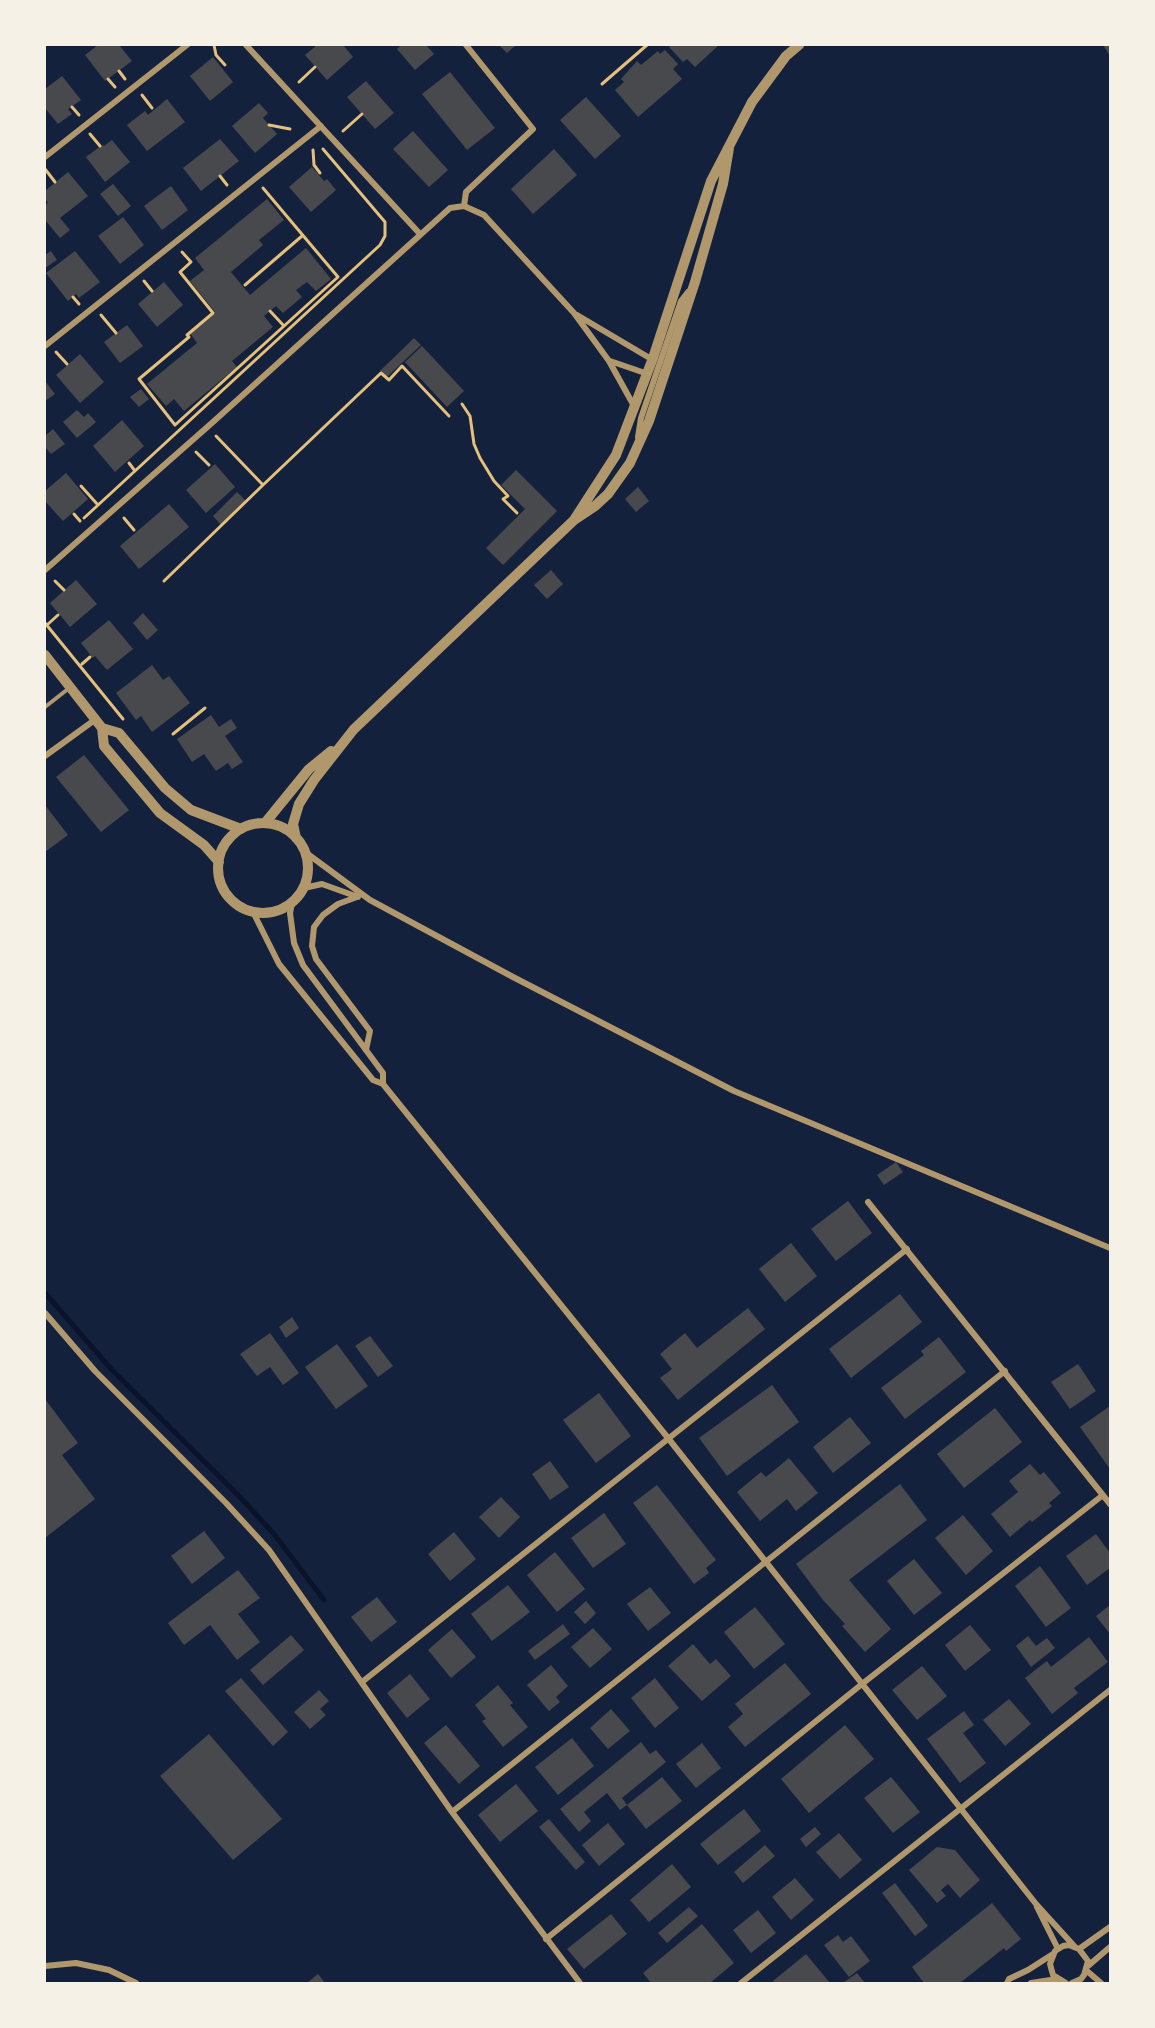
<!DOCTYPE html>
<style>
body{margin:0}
#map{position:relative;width:1155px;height:2028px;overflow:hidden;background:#14213d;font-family:Lato,sans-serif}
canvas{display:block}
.frame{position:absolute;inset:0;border:46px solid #f6f1e7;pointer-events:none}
</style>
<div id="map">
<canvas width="1155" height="2028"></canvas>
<div class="frame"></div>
</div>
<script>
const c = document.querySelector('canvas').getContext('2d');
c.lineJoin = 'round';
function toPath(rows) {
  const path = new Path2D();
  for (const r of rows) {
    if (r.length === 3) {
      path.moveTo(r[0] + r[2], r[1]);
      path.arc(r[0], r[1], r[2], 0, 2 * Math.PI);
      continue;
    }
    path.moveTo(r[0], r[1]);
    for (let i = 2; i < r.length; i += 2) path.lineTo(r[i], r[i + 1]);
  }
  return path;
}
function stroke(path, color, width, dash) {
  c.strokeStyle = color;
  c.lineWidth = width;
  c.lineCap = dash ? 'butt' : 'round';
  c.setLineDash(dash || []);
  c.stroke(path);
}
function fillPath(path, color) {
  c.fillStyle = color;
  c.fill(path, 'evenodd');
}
stroke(toPath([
 [45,1293,112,1370,239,1496,274,1534,324,1600]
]), '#0b132b', 5);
fillPath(toPath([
 [98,45,119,45,132,61,105,81,85,55],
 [317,45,343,45,353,57,327,80,305,55],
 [401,45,426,45,434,54,415,70,397,49],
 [499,45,516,45,507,53],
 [672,45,719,45,695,67,687,59,683,62,669,47],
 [1103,45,1110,45,1110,56],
 [665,50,678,64,673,69,682,79,638,117,615,90,624,82,621,79,637,61,641,65,658,51,660,54],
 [213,57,233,82,210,101,190,76],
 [450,72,495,128,467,150,422,94],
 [62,76,81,100,68,109,72,114,58,124,45,108,45,89],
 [366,81,394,113,375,129,347,97],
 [586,97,621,136,595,159,560,120],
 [167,99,185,122,147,151,127,125,145,111,148,115],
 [259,103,268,113,263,118,277,134,255,153,232,126],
 [413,131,448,170,429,187,393,149],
 [220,139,239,161,201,191,183,168],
 [112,140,130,162,105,182,86,157,102,145,104,146],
 [554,149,577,175,533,214,511,189],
 [312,167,324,181,327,179,336,190,311,212,289,187],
 [68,172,88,196,60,218,70,230,60,238,45,220,45,205,48,203,45,199,45,191],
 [113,184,131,206,118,216,100,194],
 [171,186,188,210,162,230,144,206],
 [267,199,284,220,259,240,263,245,231,272,250,295,306,248,331,279,316,291,307,282,296,290,302,297,283,313,276,306,264,316,273,327,232,361,237,367,184,411,174,399,166,406,147,384,197,343,190,333,215,312,190,281,204,270,195,258],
 [123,217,144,245,120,264,98,236],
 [51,251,57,260,45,268,45,255],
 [75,251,100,282,79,298,76,294,68,301,46,273],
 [164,282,183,305,157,327,138,304],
 [127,325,143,346,120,363,104,342],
 [414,338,421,345,387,377,380,371],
 [422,346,464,391,447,407,405,362],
 [80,354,104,382,80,403,56,375],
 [45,381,55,394,45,401],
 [141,389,149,399,139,407,130,397],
 [77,410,84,417,88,413,96,422,77,438,63,422],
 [122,420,144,446,115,472,93,446],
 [53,429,65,444,51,454,45,447,45,436],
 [215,464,235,487,206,513,186,490],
 [516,470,557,511,503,565,486,548,525,509,501,485],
 [66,473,88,499,63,521,45,501,45,491],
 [638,487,649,501,636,512,625,499],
 [237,492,246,501,221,525,213,516],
 [169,504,189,527,139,569,120,546],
 [551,570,563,584,547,599,534,585],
 [76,580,97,604,70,627,50,603],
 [143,613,158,630,147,640,133,623],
 [109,620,133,649,107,670,95,656,93,658,81,643],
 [152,665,163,680,169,676,190,703,152,732,141,716,136,720,116,693],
 [211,715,219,727,231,719,237,728,225,736,243,762,232,769,228,763,216,771,204,754,192,762,177,739],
 [84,755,129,810,101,832,56,777],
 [45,805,68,835,45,852],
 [896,1162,903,1172,884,1185,877,1175],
 [848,1201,872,1233,836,1261,811,1229],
 [791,1243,817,1276,785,1302,759,1269],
 [900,1294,922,1322,851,1378,829,1349],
 [748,1308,765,1329,678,1400,660,1378,672,1369,660,1354,685,1333,697,1348],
 [292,1317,299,1328,286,1338,279,1327],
 [270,1333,299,1373,283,1385,270,1367,257,1376,240,1354],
 [370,1336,393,1366,378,1377,355,1346],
 [939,1337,966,1372,905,1419,881,1388,924,1355,921,1351],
 [337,1344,368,1386,336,1409,305,1367],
 [1078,1364,1096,1391,1070,1409,1051,1382],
 [772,1385,799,1422,727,1476,699,1438],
 [599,1393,631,1436,596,1463,563,1420],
 [45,1399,78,1443,62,1455,95,1499,45,1538],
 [1110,1406,1110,1469,1080,1427],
 [995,1408,1022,1442,964,1488,937,1454],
 [850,1417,871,1443,833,1473,813,1447],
 [789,1458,818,1493,796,1511,787,1499,760,1521,737,1492,761,1472,766,1477],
 [550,1461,569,1487,550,1500,532,1474],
 [1030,1464,1040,1475,1044,1472,1061,1493,1049,1503,1052,1506,1032,1522,1030,1520,1010,1537,991,1514,1018,1492,1009,1481],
 [900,1484,927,1520,849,1580,891,1629,865,1652,842,1626,845,1624,823,1600,796,1564],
 [657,1485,716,1560,706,1568,709,1573,694,1584,633,1503],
 [501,1497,520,1517,499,1538,479,1517],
 [604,1513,626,1544,593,1568,571,1538],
 [963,1515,993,1551,966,1575,935,1538],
 [204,1531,225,1558,192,1584,171,1556],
 [454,1532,476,1559,450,1581,428,1554],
 [1096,1534,1110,1553,1110,1568,1087,1585,1066,1556],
 [555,1552,585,1589,557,1612,527,1575],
 [914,1559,942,1593,914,1615,887,1581],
 [1040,1566,1071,1608,1046,1627,1015,1586],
 [238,1570,260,1598,238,1614,260,1642,237,1660,210,1625,184,1645,168,1623],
 [508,1585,530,1612,492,1641,471,1614],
 [650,1587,671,1613,648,1631,627,1604],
 [377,1597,397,1622,371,1642,351,1617],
 [586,1601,596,1613,585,1624,574,1612],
 [1110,1605,1110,1634,1096,1616],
 [755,1607,785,1644,754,1669,724,1632],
 [563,1624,570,1634,535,1660,528,1651],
 [970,1625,991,1650,965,1671,945,1645],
 [593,1628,612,1649,590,1668,571,1647],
 [452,1629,476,1657,451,1678,428,1650],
 [291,1635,304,1650,263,1685,250,1670],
 [1028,1636,1036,1646,1047,1638,1055,1648,1031,1667,1016,1646],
 [1089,1637,1108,1662,1074,1688,1078,1693,1052,1714,1025,1678,1047,1661,1051,1667],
 [693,1644,710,1664,716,1659,731,1676,702,1701,668,1666],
 [785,1663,811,1694,745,1747,728,1727,743,1714,735,1704],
 [551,1665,568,1686,556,1697,560,1702,549,1711,527,1685],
 [922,1666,947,1696,917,1720,892,1690],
 [410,1674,430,1699,407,1718,387,1693],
 [241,1678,288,1732,273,1746,225,1691],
 [655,1678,679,1708,655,1728,631,1698],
 [498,1685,513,1703,510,1705,528,1727,503,1747,482,1721,486,1719,475,1705],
 [319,1690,329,1701,320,1709,326,1715,310,1729,294,1712],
 [1009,1699,1031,1724,1005,1746,983,1720],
 [611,1709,630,1731,608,1749,590,1728],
 [964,1711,974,1725,963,1733,986,1763,960,1783,927,1739],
 [446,1725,480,1766,459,1784,424,1743],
 [845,1725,874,1759,809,1813,781,1779],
 [209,1734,282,1819,233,1860,160,1776],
 [572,1738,594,1766,558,1795,535,1767],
 [641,1742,650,1754,656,1750,666,1762,622,1798,627,1805,620,1810,607,1793,584,1812,591,1821,579,1832,560,1809],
 [702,1743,721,1768,696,1788,676,1764],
 [662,1777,682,1801,646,1829,627,1805],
 [891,1777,920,1812,893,1833,864,1798],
 [516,1784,538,1811,500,1842,478,1815],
 [744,1809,761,1831,718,1865,700,1844],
 [549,1819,585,1862,576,1870,539,1827],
 [608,1823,625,1844,599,1866,582,1845],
 [815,1827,821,1834,806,1847,800,1839],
 [839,1833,862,1860,840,1879,816,1852],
 [765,1845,775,1856,743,1883,734,1872],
 [937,1847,955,1850,980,1880,960,1898,948,1884,941,1890,946,1896,937,1903,909,1870],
 [672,1864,691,1887,649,1922,630,1900],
 [795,1878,814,1900,791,1920,772,1897],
 [895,1883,928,1926,915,1936,882,1893],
 [992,1903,1021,1939,1006,1951,1004,1948,960,1983,924,1983,912,1967],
 [689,1907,698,1916,667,1943,658,1933],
 [758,1910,776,1933,751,1953,733,1930],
 [611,1914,627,1934,584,1969,567,1949],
 [702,1924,734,1963,710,1983,651,1983,643,1973],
 [838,1935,843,1942,851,1936,870,1961,849,1977,824,1945],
 [806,1954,830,1983,775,1983,773,1981],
 [857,1973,865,1983,843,1983],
 [318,1974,325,1983,307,1983]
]), '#48494c');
stroke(toPath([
 [214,45,216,55,225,65],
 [119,71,125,79],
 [108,79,115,87],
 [299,82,315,67],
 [602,84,647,45],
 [142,95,152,108],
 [72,107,79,115],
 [269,125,290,129],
 [343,131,362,114],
 [90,134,100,146],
 [313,150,314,165,320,173],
 [45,169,55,182],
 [220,176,227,185],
 [182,252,191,262,180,272,213,313,187,335,189,337,139,379,175,425,338,277,263,188],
 [144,281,152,291],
 [245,285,302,236],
 [73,297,79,304],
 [270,311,284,326],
 [101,315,116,333],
 [56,352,67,364],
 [462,404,470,416,474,444,480,458,494,481,508,496,503,499,517,513],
 [196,452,209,465],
 [129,463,135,471],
 [263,485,381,373,389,380,402,366,449,416],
 [81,486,98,505],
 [74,514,80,521],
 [84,518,380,245,385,236,385,222,323,149],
 [124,518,134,530],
 [55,581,64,590],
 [164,581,263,485,216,436],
 [45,623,123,719],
 [47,625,58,615],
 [82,664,90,657],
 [173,734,205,708]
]), '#e5c07b', 3);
stroke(toPath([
 [45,707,68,689]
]), '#b1986c', 4);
stroke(toPath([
 [246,45,420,234],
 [45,157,187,45],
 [464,206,466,192,533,129,466,45],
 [577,315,653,360],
 [45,346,321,126],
 [610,361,648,374],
 [638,437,641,418,681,301,688,292],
 [45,570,213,422,450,208,464,206,484,215,574,313,609,361,634,406],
 [45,756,96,719],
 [305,852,370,900,513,977,734,1091,1110,1248],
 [304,888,322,884,358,897],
 [357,897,338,904,323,915,314,927,312,946,316,959,370,1031,366,1050],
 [292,903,290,913,294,943,303,965,383,1073,383,1084],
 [253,912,279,964,373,1080,383,1084,668,1438,1036,1904,1075,1947],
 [868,1202,1110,1504],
 [45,1313,95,1371,226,1503,269,1550,452,1812,580,1983],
 [362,1682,907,1249],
 [452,1812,1005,1371],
 [1037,1907,1058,1949],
 [546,1939,862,1684,1103,1495],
 [1079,1949,1110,1927],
 [45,1966,76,1963,109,1970,136,1983],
 [1088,1966,1110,1947],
 [1087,1971,1101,1983],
 [741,1983,1110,1690],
 [1007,1983,1009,1979,1028,1970,1053,1954],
 [1031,1983,1057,1979],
 [1066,1983,1053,1975,1050,1964,1055,1951,1063,1946,1069,1945,1079,1949,1088,1961,1084,1975,1081,1979,1072,1983]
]), '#b1986c', 6);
stroke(toPath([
 [574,520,616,455,653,358,711,181,752,102,786,56,799,45],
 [45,655,102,728,104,746,160,813,204,845,219,862],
 [102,728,119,733,165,788,191,810,241,829],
 [265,823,309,769,331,751],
 [263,868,45],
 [296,838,293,824,299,804,314,780,354,729,574,520,595,506,608,494,630,463,649,421,695,282,723,184,729,148]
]), '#b1986c', 10);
</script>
